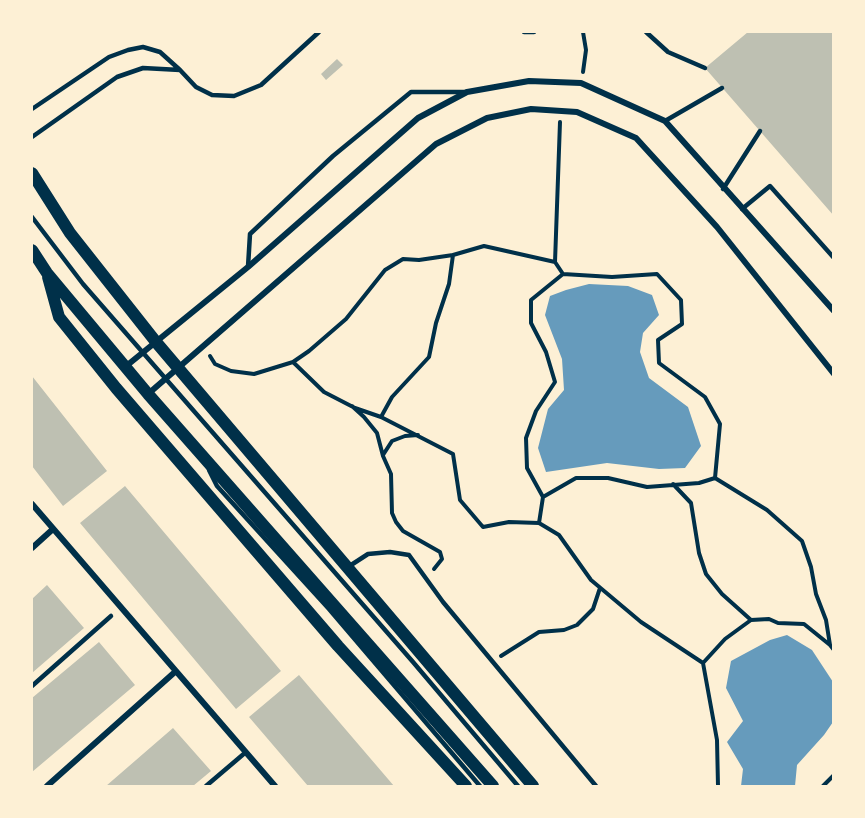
<!DOCTYPE html>
<style>
body{margin:0}
#map{position:relative;width:865px;height:818px;overflow:hidden;background:#fdf0d5;font-family:"Titillium Web",sans-serif}
canvas{display:block}
.frame{position:absolute;inset:0;border:33px solid #fdf0d5;pointer-events:none}
</style>
<div id="map">
<canvas width="865" height="818"></canvas>
<div class="frame"></div>
</div>
<script>
const c = document.querySelector('canvas').getContext('2d');
c.lineJoin = 'round';
function fillPath(path, color) {
  c.fillStyle = color;
  c.fill(path, 'evenodd');
}
function toPath(rows) {
  const path = new Path2D();
  for (const r of rows) {
    path.moveTo(r[0], r[1]);
    for (let i = 2; i < r.length; i += 2) path.lineTo(r[i], r[i + 1]);
  }
  return path;
}
function stroke(path, color, width, dash) {
  c.strokeStyle = color;
  c.lineWidth = width;
  c.lineCap = dash ? 'butt' : 'round';
  c.setLineDash(dash || []);
  c.stroke(path);
}
fillPath(toPath([
 [589,284,628,286,652,295,659,315,643,333,640,352,649,378,688,407,701,446,685,468,659,469,607,463,546,472,538,448,548,409,564,390,562,359,545,315,550,296,566,290],
 [787,635,812,650,833,682,833,722,824,735,797,765,795,786,741,786,743,769,727,742,743,721,726,688,731,661,770,640]
]), '#669bbc');
fillPath(toPath([
 [748,32,834,32,834,216,705,68],
 [337,59,343,65,326,80,321,74],
 [32,376,107,471,63,506,32,466],
 [125,486,281,671,236,709,80,523],
 [47,585,84,628,32,673,32,599],
 [99,642,135,685,32,772,32,698],
 [299,675,394,786,308,786,249,717],
 [173,728,211,771,193,786,106,786]
]), '#bec0b2');
stroke(toPath([
 [583,32,586,50,583,72],
 [555,262,560,122],
 [563,274,555,262,484,246,453,255,449,284,436,323,429,357,392,397,381,417,453,454,460,500,483,527,509,522,539,523,559,535,591,580,641,622,703,663,717,740,718,786],
 [210,356,215,364,231,371,254,374,293,362,309,351,346,319,385,270,403,259,419,260,453,255],
 [293,362,324,392,355,408,381,417],
 [352,406,364,417,377,433,383,456,391,474,392,513,396,522,403,531,440,552,442,559,434,569],
 [383,455,392,441,405,436,418,435],
 [673,484,691,503,699,553,706,574,722,594,751,620],
 [543,497,576,478,608,478,647,487,699,483,715,478],
 [539,523,543,497,527,468,526,438,536,411,555,382,546,352,531,323,531,300,563,274,612,277,657,274,681,300,682,324,658,340,659,363,705,397,720,424,715,478,767,510,802,541,811,567,816,594,826,620,830,645,834,650],
 [501,656,539,632,564,630,577,625,593,609,600,588],
 [703,663,725,639,751,620,769,619,778,623,804,624,830,645],
 [823,786,834,775]
]), '#003049', 4);
stroke(toPath([
 [524,32,534,32],
 [646,32,668,52,705,68],
 [32,109,109,57,128,50,143,47,160,52,180,70,196,87,212,95,234,96,261,85,319,32],
 [665,121,722,88],
 [32,137,117,77,143,68,180,70],
 [723,189,760,131],
 [742,209,770,186,834,258],
 [32,217,83,284,413,662,518,786],
 [248,267,250,234,333,156,411,92,466,92],
 [209,470,217,486,329,609,480,786],
 [348,567,368,554,390,552,409,555,443,602,596,786],
 [32,686,111,616],
 [206,786,246,752]
]), '#003049', 4.5);
stroke(toPath([
 [125,367,248,267,418,118,467,92,529,81,581,83,665,121,834,311],
 [148,394,436,144,487,118,531,109,577,112,636,138,717,227,834,374],
 [32,504,275,786],
 [32,548,53,529],
 [47,786,176,671]
]), '#003049', 6);
stroke(toPath([
 [32,173,70,233,156,342,533,786],
 [32,250,47,273,148,394,493,786],
 [48,277,59,317,116,388,338,646,466,786]
]), '#003049', 12);
</script>
